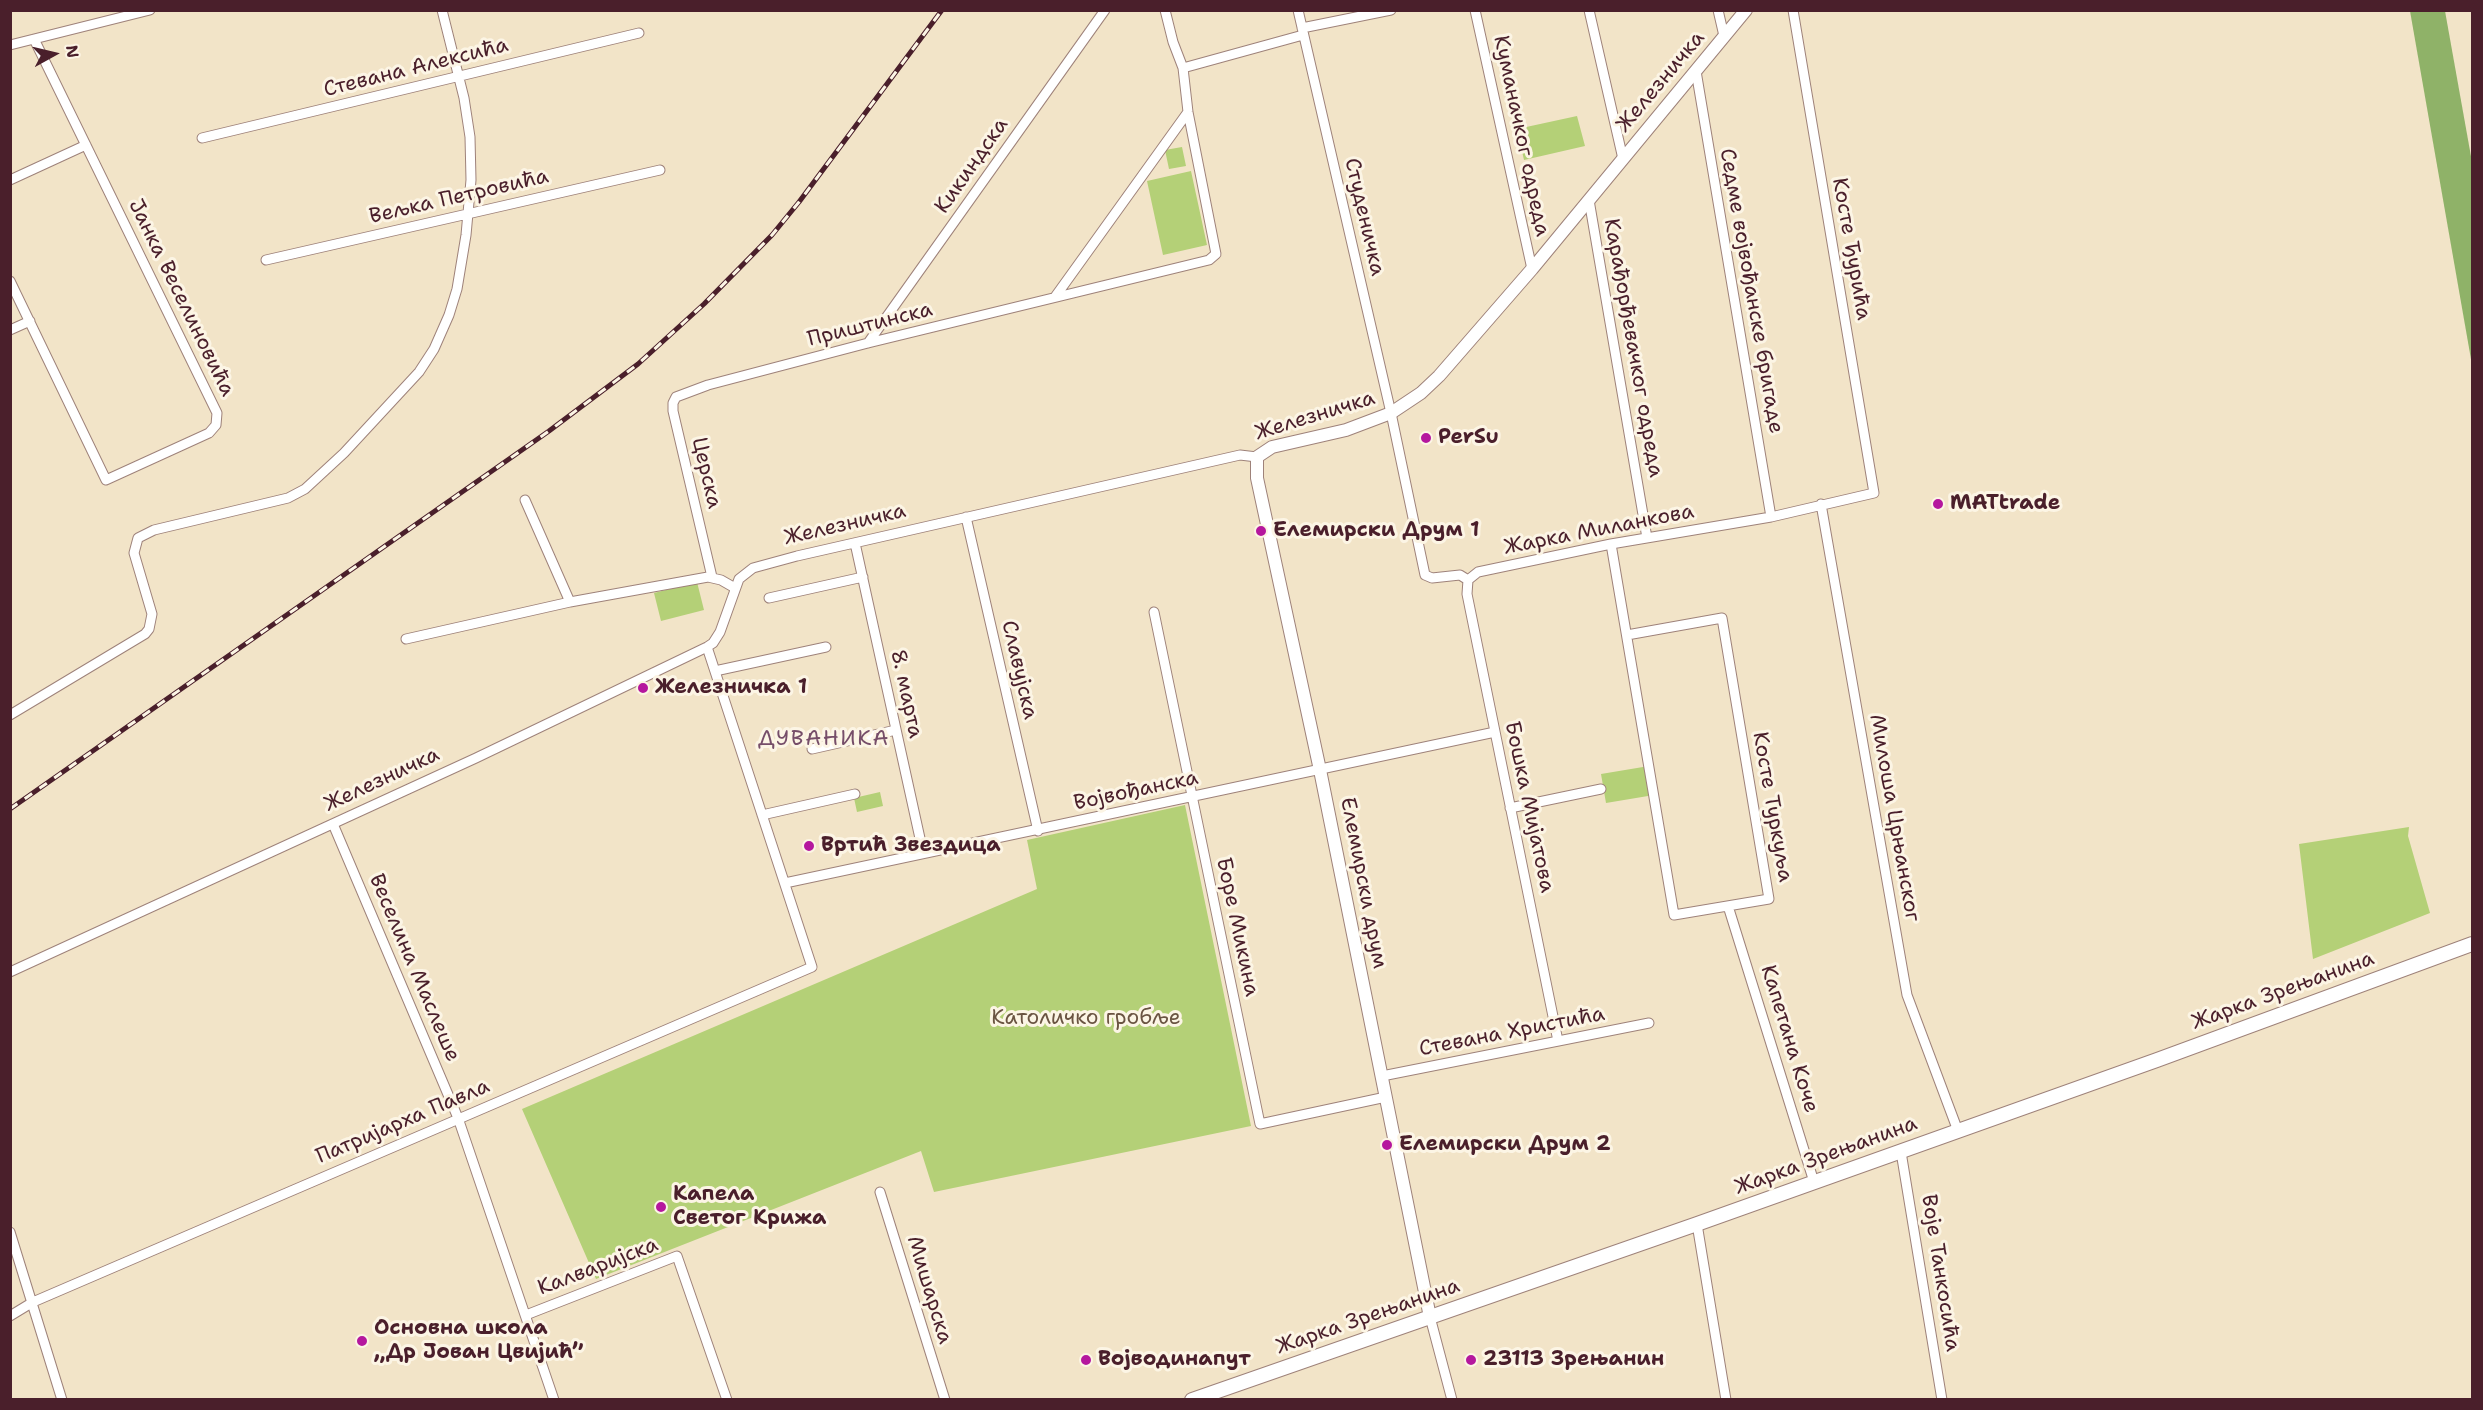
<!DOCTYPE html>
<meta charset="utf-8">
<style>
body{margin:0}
#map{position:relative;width:2483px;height:1410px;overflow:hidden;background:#f2e4c8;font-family:"Shantell Sans",sans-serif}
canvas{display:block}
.frame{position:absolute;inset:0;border:12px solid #4a1f2b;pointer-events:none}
.north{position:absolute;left:24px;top:24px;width:60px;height:60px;-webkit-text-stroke:4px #fcf5e5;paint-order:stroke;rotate:82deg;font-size:16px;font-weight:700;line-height:24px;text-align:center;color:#4a1f2b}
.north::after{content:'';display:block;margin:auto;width:21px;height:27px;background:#4a1f2b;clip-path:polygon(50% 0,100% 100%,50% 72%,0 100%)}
</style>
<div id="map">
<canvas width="2483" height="1410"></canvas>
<div class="frame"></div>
<div class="north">N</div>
</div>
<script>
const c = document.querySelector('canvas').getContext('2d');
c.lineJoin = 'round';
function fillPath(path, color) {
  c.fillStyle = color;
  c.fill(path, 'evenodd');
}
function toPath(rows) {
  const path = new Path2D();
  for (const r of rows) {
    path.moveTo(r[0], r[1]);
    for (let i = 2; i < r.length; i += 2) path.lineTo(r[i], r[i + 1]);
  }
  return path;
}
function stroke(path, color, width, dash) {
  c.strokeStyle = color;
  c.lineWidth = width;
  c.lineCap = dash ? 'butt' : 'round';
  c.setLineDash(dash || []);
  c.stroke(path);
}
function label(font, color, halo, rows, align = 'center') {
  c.font = font + ' "Shantell Sans",sans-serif';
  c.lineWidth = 6;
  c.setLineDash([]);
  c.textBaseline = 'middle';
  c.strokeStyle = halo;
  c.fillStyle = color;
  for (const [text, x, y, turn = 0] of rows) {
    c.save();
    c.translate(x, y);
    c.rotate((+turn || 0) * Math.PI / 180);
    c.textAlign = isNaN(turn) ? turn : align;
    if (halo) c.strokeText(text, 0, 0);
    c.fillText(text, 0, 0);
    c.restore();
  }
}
fillPath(toPath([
 [1577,116,1585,146,1524,160,1517,129],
 [1182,147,1186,166,1169,169,1165,150],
 [1191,171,1207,245,1163,255,1147,181],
 [697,582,704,610,661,621,654,593],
 [1649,766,1654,795,1606,803,1601,774],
 [880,792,883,806,857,812,854,798],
 [1185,805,1251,1126,934,1192,921,1151,596,1279,522,1109,1037,889,1027,840],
 [2409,827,2408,836,2430,913,2313,959,2299,844]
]), '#b4d077');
fillPath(toPath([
 [2410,11,2445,11,2472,162,2472,365]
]), '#8fb268');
const minor = toPath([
 [1298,10,1391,413,1425,575,1432,578,1460,575,1468,580],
 [1475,10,1532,269],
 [1589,10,1623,159],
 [1718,10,1724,36],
 [1302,28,1391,10],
 [10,45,150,10],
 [1183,68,1303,35],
 [1696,71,1771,517],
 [202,138,639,33],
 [10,180,86,145],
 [1589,200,1647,538],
 [266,260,660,170],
 [10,281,106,480,209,433,216,425,217,413,34,39],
 [1055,297,1188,112],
 [10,330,30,321],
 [868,343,1105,10],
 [525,500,570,602],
 [1821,504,1907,995,1958,1131],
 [966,517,1038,831],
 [855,543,923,852],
 [1611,544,1674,915,1769,899,1722,618,1627,635],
 [712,577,673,411,673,403,676,397,708,385,868,343,1209,260,1216,254,1188,112,1183,68,1173,42,1165,10],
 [1468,580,1478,572,1611,544,1771,517,1874,493,1793,10],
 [1468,580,1467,594,1558,1041],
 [769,598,863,577],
 [1154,612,1260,1124,1386,1097],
 [406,639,570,602,708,577,721,580,735,588],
 [715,671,826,647],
 [10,715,145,634,149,629,152,614,134,553,138,538,154,530,288,498,305,489,344,453,419,372,434,349,449,315,457,289,466,235,471,180,470,137,464,98,442,10],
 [812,749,896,730],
 [1510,808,1601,789],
 [762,815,855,794],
 [333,824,458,1118,554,1400],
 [785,883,1495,732],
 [1728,906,1814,1182],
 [10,972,476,758,707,647,713,643,720,632,739,579,753,568,797,556,1240,455,1257,457],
 [1382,1076,1649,1023],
 [1901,1152,1942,1400],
 [880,1192,945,1400],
 [1697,1224,1726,1400],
 [10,1232,62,1400],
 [526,1315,677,1256,727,1400],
 [10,1316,33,1302,812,967,707,647],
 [1430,1317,1452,1400]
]);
const tertiary = toPath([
 [1430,1317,1320,770,1257,478,1257,457,1272,447,1346,430,1391,413,1421,393,1439,376,1532,269,1746,10]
]);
const secondary = toPath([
 [1192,1400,1697,1224,2157,1060,2472,944]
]);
stroke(minor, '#9e827a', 11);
stroke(tertiary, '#9e827a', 14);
stroke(secondary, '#9e827a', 16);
stroke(minor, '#fff', 9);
stroke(tertiary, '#fff', 12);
stroke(secondary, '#fff', 14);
const rail = toPath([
 [10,809,549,431,638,364,704,304,772,235,799,202,942,10]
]);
stroke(rail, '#4a1f2b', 5);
stroke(rail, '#fcf5e5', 3, [9]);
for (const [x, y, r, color] of [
 [1426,438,6,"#b5179e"],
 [1938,504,6,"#b5179e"],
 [1261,531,6,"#b5179e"],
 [643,688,6,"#b5179e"],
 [809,846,6,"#b5179e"],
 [1387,1145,6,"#b5179e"],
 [661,1207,6,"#b5179e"],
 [362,1341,6,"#b5179e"],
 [1086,1360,6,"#b5179e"],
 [1471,1360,6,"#b5179e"]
]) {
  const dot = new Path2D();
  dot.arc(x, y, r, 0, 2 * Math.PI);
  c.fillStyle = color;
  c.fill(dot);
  stroke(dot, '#fcf5e5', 2);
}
label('21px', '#4a1f2b', '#fcf5e5', [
 ["Стевана Алексића",416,68,-14],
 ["Железничка",1661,82,-50],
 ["Куманачког одреда",1521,136,78],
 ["Кикиндска",972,166,-55],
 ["Вељка Петровића",459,197,-13],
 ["Студеничка",1364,217,77],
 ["Косте Ђурића",1851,249,80],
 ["Седме војвођанске бригаде",1751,291,80],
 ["Јанка Веселиновића",181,298,64],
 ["Приштинска",870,325,-14],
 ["Карађорђевачког одреда",1633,348,80],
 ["Железничка",1315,416,-17],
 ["Церска",706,473,77],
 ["Железничка",845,525,-13],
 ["Жарка Миланкова",1599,530,-11],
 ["Славујска",1019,670,77],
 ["8. марта",906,694,78],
 ["Железничка",382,780,-25],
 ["Војвођанска",1136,791,-12],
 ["Бошка Мијатова",1529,807,78],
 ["Косте Туркуља",1772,807,80],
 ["Милоша Црњанског",1894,818,80],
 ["Елемирски друм",1363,883,79],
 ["Боре Микина",1237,927,78],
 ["Веселина Маслеше",414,968,67],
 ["Жарка Зрењанина",2283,991,-20],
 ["Стевана Христића",1512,1032,-11],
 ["Капетана Коче",1789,1039,73],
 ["Патријарха Павла",403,1122,-23],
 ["Жарка Зрењанина",1826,1156,-20],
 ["Калваријска",598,1267,-21],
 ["Воје Танкосића",1940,1273,81],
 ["Мишарска",929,1290,73],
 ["Жарка Зрењанина",1368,1317,-19]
]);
label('bold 21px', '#4a1f2b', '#fcf5e5', [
 ["PerSu",1438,438],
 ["MATtrade",1950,504],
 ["Елемирски Друм 1",1273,531],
 ["Железничка 1",655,688],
 ["Вртић Звездица",821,846],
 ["Елемирски Друм 2",1399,1145],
 ["Капела",673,1195],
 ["Светог Крижа",673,1219],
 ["Основна школа",374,1329],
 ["„Др Јован Цвијић”",374,1353],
 ["Војводинапут",1098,1360],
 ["23113 Зрењанин",1483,1360]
], 'left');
label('21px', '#6a5442', '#fcf5e5', [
 ["Католичко гробље",1086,1019]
]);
c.letterSpacing = '1.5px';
label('22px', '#764e69', '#fcf5e5', [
 ["ДУВАНИКА",824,739]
]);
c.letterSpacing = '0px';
</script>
